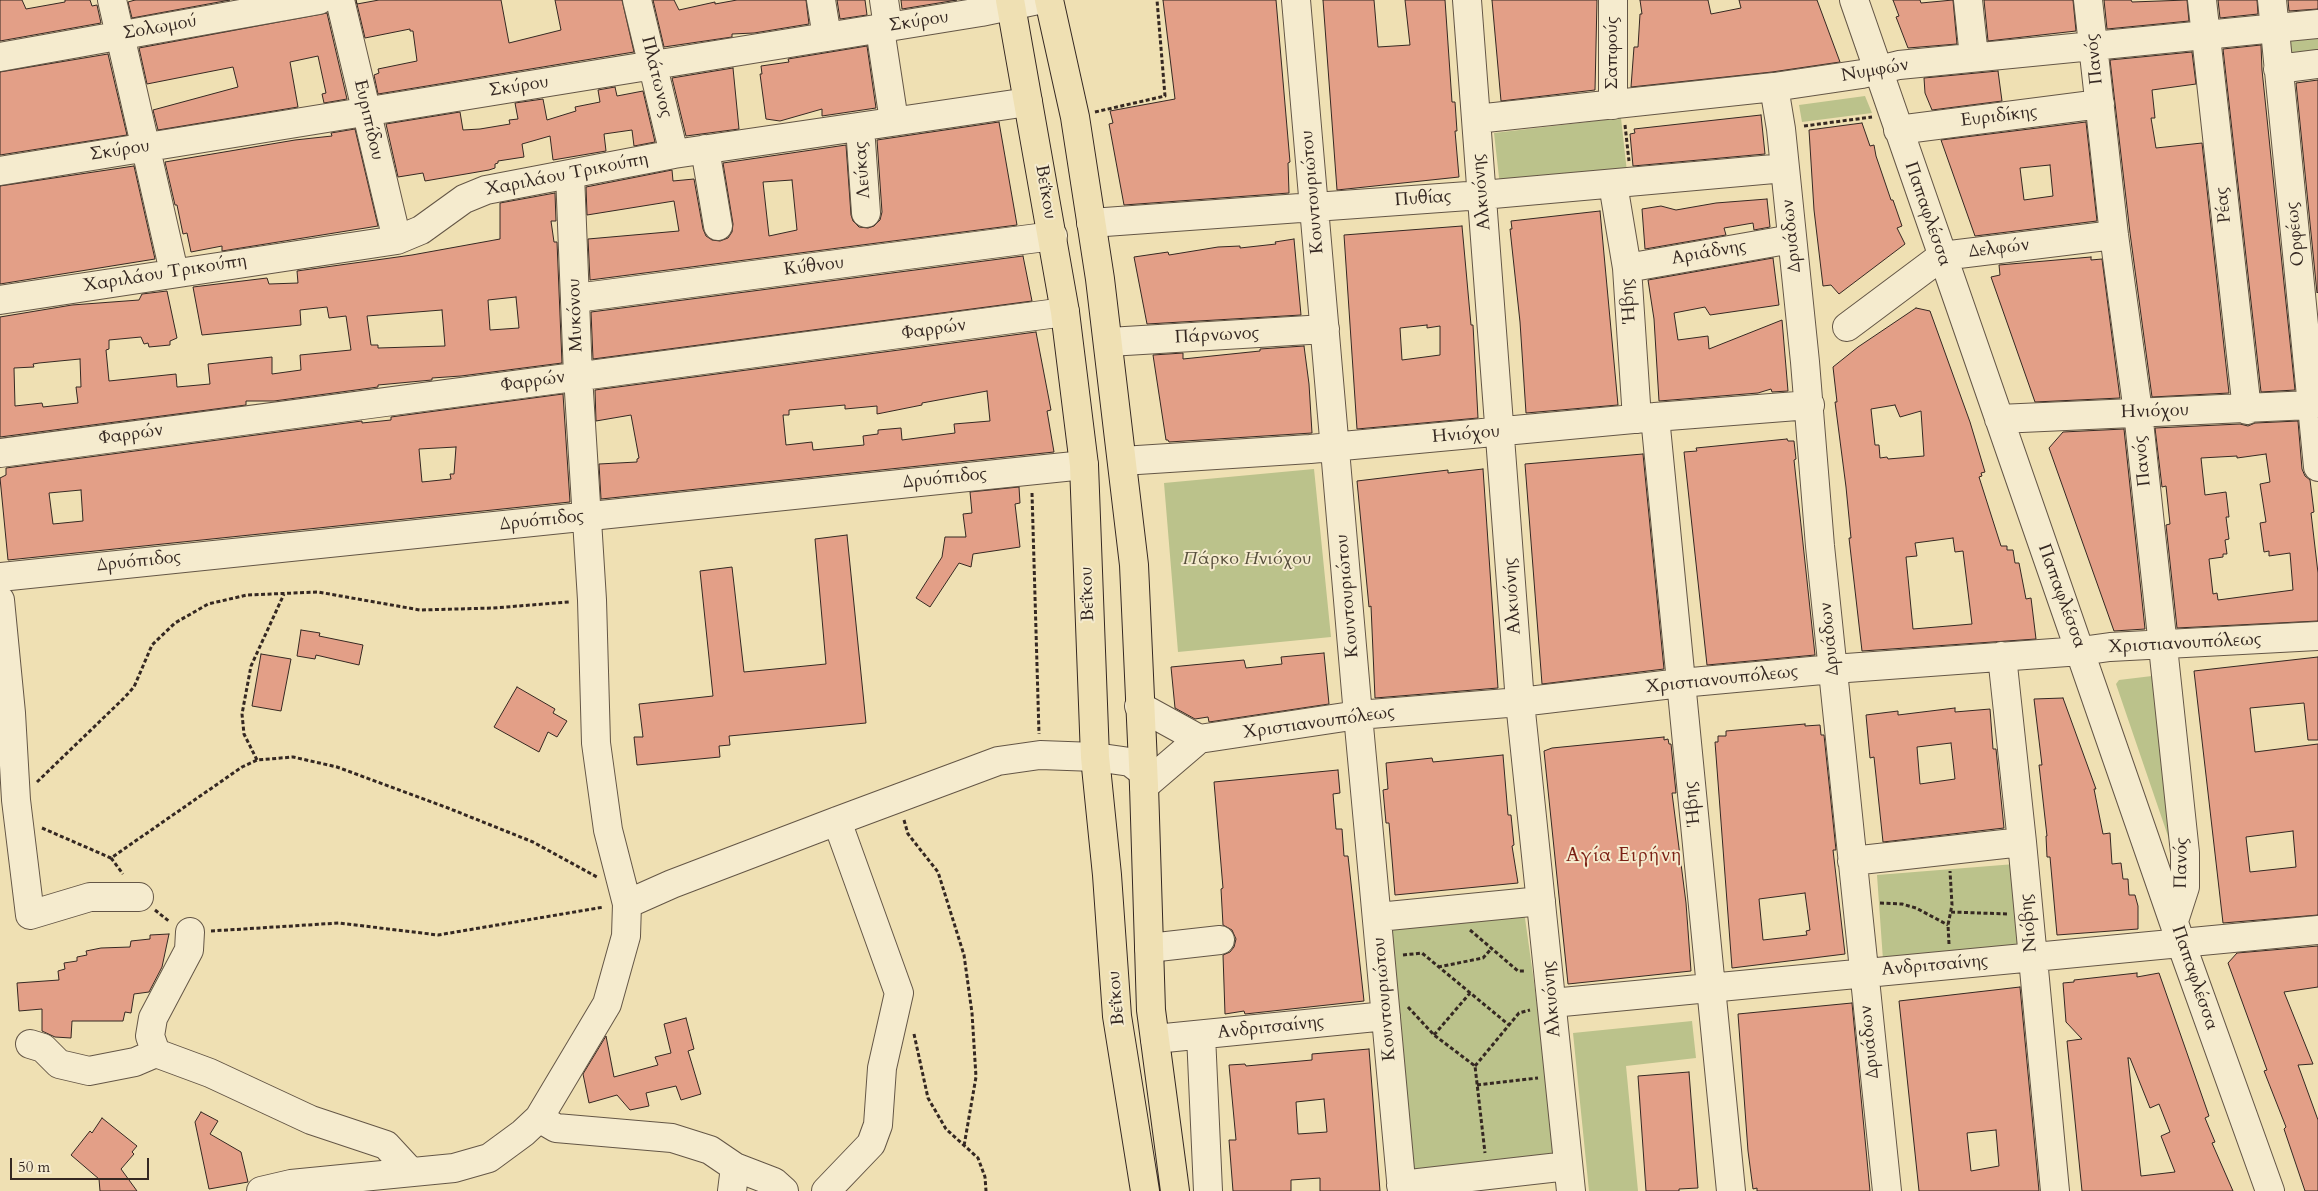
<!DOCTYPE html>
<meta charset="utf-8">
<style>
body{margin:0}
#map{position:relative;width:2318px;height:1191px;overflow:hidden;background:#efe0b3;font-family:Cardo,serif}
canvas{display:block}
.scale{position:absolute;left:10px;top:1158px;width:139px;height:22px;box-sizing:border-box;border:2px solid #352822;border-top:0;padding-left:6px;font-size:15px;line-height:18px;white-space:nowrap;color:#352822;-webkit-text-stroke:4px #f5ebce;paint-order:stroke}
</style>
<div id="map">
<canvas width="2318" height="1191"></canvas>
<div class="scale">50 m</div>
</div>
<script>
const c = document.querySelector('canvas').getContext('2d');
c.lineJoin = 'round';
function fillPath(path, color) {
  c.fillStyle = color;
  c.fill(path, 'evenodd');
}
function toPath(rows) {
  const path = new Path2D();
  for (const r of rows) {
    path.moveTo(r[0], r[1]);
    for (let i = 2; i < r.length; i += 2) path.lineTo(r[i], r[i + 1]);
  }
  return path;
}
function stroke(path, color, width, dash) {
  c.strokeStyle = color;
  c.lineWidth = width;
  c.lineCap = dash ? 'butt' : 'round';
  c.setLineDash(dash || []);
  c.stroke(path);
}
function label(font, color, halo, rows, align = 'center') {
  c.font = font + ' Cardo,serif';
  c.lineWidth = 4;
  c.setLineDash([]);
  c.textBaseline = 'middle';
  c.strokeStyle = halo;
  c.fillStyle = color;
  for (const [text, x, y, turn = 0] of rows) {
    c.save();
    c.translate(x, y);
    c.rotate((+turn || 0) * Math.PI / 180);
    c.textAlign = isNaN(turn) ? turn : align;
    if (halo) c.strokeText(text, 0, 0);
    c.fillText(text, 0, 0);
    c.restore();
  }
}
fillPath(toPath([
 [2318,28,2318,53,2290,56,2287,30],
 [1865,96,1872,113,1802,122,1799,105],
 [1621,118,1627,172,1500,186,1494,133],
 [1314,469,1331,637,1178,652,1164,483],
 [2152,676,2170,842,2116,684,2119,680],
 [2015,864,2022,949,1883,960,1877,875],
 [1524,911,1559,1160,1413,1176,1385,925],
 [1692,1021,1696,1058,1626,1066,1638,1191,1589,1191,1573,1033]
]), '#bbc28b');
const building = toPath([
 [0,0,22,0,26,9,65,2,65,0,90,0,92,6,97,5,101,23,0,41,0,0],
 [135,0,230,0,132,18,128,2,135,0],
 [356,0,357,4,379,0,501,0,509,43,561,30,555,0,622,0,634,52,378,94,374,75,379,73,378,69,417,61,413,31,410,31,410,29,365,38,356,0],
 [653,0,674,0,679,10,715,2,715,4,737,0,806,0,809,24,754,33,732,34,732,37,664,47,653,0],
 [837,0,865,0,867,15,840,19,837,0],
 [901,0,957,0,902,9,901,0],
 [1163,0,1276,0,1290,162,1288,163,1289,193,1124,205,1109,124,1113,123,1110,111,1175,99,1163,0],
 [1323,0,1374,0,1378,47,1410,45,1405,0,1445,0,1452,102,1455,102,1457,131,1455,131,1459,177,1337,190,1323,0],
 [1492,0,1597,0,1595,90,1501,101,1492,0],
 [1640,0,1708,0,1711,14,1741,8,1739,0,1817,0,1840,62,1772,72,1631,87,1634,47,1638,47,1640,14,1642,14,1640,0],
 [1893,0,1920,0,1921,3,1953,0,1957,44,1908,48,1896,17,1899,16,1893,0],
 [1984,0,2073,0,2076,31,1988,41,1984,0],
 [2104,0,2131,0,2132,2,2187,0,2189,21,2107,29,2104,0],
 [2218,0,2257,0,2258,14,2220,18,2218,0],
 [2288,0,2318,0,2318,9,2289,11,2288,0],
 [327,13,347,99,324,103,322,94,326,93,318,56,290,62,298,107,158,130,153,110,238,87,233,67,147,84,139,48,327,13],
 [2261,45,2262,70,2295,390,2261,392,2223,49,2261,45],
 [867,46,876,108,822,116,822,109,780,121,766,119,760,74,762,74,761,66,789,62,788,59,867,46],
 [2192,52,2196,84,2152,90,2155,118,2151,118,2156,148,2202,143,2229,393,2152,397,2130,233,2110,60,2192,52],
 [108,54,127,135,0,155,0,72,108,54],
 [733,68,739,129,686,136,672,78,733,68],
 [1998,71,2002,101,1932,110,1925,93,1924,78,1998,71],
 [2318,80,2318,292,2317,293,2296,83,2318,80],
 [615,87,617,96,643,91,655,142,634,146,632,130,604,134,606,151,553,160,550,136,522,144,524,157,498,161,498,163,495,164,495,168,489,170,425,181,423,173,398,177,386,124,460,112,463,130,480,129,510,124,509,120,518,119,515,103,543,99,547,120,576,111,575,107,600,102,598,90,615,87],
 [1761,115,1765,154,1633,166,1630,134,1635,133,1634,129,1761,115],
 [999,122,1017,225,590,280,588,239,679,231,674,201,587,215,586,187,672,170,673,181,694,179,703,229,706,236,712,240,720,241,728,238,732,232,733,224,723,163,846,145,851,215,853,221,859,227,868,228,874,226,880,220,882,212,877,140,999,122],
 [792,180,797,230,769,236,763,182,792,180],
 [2086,122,2097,221,1975,236,1941,140,2086,122],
 [2050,165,2053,196,2024,200,2020,168,2050,165],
 [1862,123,1870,146,1874,145,1876,156,1891,200,1893,200,1902,226,1897,228,1905,244,1839,294,1831,285,1823,286,1814,210,1809,130,1862,123],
 [355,129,378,226,222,251,222,246,191,252,187,233,183,234,177,205,175,205,165,162,295,140,332,136,331,133,355,129],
 [134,166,155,259,0,284,0,186,134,166],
 [555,193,556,221,551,221,554,242,557,242,562,363,461,376,432,378,432,380,378,385,378,387,274,401,246,401,246,405,0,437,0,317,72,305,139,300,142,294,167,291,177,338,170,341,170,345,149,347,148,343,144,344,141,337,109,340,109,349,106,350,109,381,176,374,177,387,210,384,208,364,272,357,272,374,301,370,300,355,351,350,346,316,329,318,327,307,300,310,301,325,202,335,193,287,267,278,269,284,298,283,297,271,412,255,500,239,500,203,555,193],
 [516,297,519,328,490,330,488,300,516,297],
 [442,310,445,346,378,348,378,345,371,345,367,316,442,310],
 [80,359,81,387,76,387,78,403,43,407,42,403,15,406,14,368,34,367,33,364,39,363,80,359],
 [1767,199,1770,227,1754,230,1753,223,1724,228,1726,235,1645,249,1642,209,1661,206,1676,210,1716,203,1767,199],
 [1600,211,1618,405,1526,413,1520,322,1510,229,1512,229,1511,221,1600,211],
 [1462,226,1471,325,1473,325,1478,418,1357,429,1344,235,1462,226],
 [1427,325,1427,328,1440,326,1440,355,1402,360,1400,328,1427,325],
 [1294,239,1301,315,1147,324,1134,257,1168,252,1169,255,1218,247,1240,246,1240,248,1276,244,1275,242,1294,239],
 [1023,256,1032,301,593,359,591,312,1023,256],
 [2091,257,2091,260,2102,259,2120,398,2035,402,1991,277,2000,275,1999,265,2091,257],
 [1773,258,1779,305,1710,315,1705,307,1674,313,1678,340,1708,336,1709,349,1782,320,1788,391,1772,392,1771,389,1758,393,1659,401,1654,319,1648,280,1773,258],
 [1916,308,1930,311,1970,422,1985,472,1981,473,1982,476,1979,477,2001,546,2007,546,2007,550,2013,550,2015,563,2019,563,2026,599,2031,598,2036,639,1862,651,1849,538,1851,538,1846,487,1835,402,1837,402,1833,367,1858,347,1916,308],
 [1895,405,1900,417,1921,411,1924,456,1888,459,1887,457,1880,458,1879,445,1875,445,1871,409,1895,405],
 [1953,538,1955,552,1963,551,1972,624,1913,629,1906,557,1917,556,1915,543,1953,538],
 [1036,332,1051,410,1047,411,1054,452,601,499,599,464,637,462,637,459,639,458,631,415,596,421,595,390,1036,332],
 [987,391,990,421,954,424,955,433,902,440,901,428,878,430,878,434,863,436,864,445,813,450,812,442,786,445,783,415,789,415,789,410,845,405,845,409,877,406,877,414,922,405,922,403,987,391],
 [1304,346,1309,384,1312,433,1169,442,1168,440,1166,440,1153,355,1183,353,1183,359,1260,351,1260,349,1304,346],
 [563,394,570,502,8,560,0,478,6,475,6,468,362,421,362,423,391,420,391,417,563,394],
 [456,447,454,474,450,474,451,479,422,482,419,449,456,447],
 [81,490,83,521,53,524,49,493,81,490],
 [2298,421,2302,469,2305,476,2310,480,2314,512,2311,513,2318,573,2318,621,2177,628,2166,525,2170,524,2166,486,2162,487,2155,428,2240,424,2248,426,2255,423,2298,421],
 [2266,454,2270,482,2260,484,2266,522,2260,523,2264,552,2269,551,2269,556,2290,553,2293,590,2218,600,2217,593,2213,594,2209,559,2223,557,2223,554,2227,554,2225,540,2229,539,2226,517,2229,517,2226,492,2205,495,2201,458,2237,456,2237,458,2266,454],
 [2124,429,2145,629,2114,631,2049,448,2063,432,2124,429],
 [1787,439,1788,441,1794,441,1796,459,1794,460,1815,655,1707,665,1684,452,1697,451,1696,448,1787,439],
 [1643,454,1664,669,1542,684,1525,464,1643,454],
 [1483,469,1498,688,1375,698,1371,606,1369,607,1357,481,1448,470,1448,473,1483,469],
 [1019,487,1020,503,1015,504,1020,547,973,554,971,567,959,563,930,607,916,598,942,557,945,537,966,537,963,514,972,513,970,492,1019,487],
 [847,535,866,723,729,736,730,745,719,746,720,757,637,765,634,737,643,737,639,704,713,696,700,571,732,567,744,672,826,664,815,539,847,535],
 [301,630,320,633,319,636,363,645,359,665,316,655,315,659,297,656,301,630],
 [1324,653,1329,704,1209,722,1208,717,1195,719,1175,708,1171,667,1244,660,1246,668,1282,664,1281,657,1324,653],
 [261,654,291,659,281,711,252,706,261,654],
 [2318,657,2318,740,2308,740,2304,703,2250,708,2255,752,2318,744,2318,915,2223,923,2194,671,2318,657],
 [2293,831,2296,867,2250,872,2246,837,2293,831],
 [517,687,555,709,553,713,567,721,557,737,548,732,539,752,494,727,517,687],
 [2063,698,2096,789,2094,789,2103,834,2110,833,2112,864,2121,863,2123,879,2128,879,2129,895,2135,895,2138,906,2138,929,2057,935,2050,857,2047,857,2046,836,2047,836,2039,765,2042,765,2034,699,2063,698],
 [1955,708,1955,712,1990,709,1993,749,1996,749,2004,828,1883,842,1874,757,1870,758,1866,715,1898,711,1898,715,1955,708],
 [1951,743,1955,779,1920,784,1917,747,1951,743],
 [1805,724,1805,726,1820,725,1821,735,1824,735,1836,850,1833,850,1845,954,1732,968,1715,742,1718,742,1718,736,1726,736,1726,731,1805,724],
 [1805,893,1810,930,1806,931,1807,935,1763,940,1759,899,1805,893],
 [1664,737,1664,740,1668,739,1669,744,1671,744,1676,793,1672,793,1686,903,1691,971,1568,984,1544,751,1552,748,1664,737],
 [1503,755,1508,815,1511,815,1514,845,1512,846,1518,883,1395,895,1389,823,1386,823,1383,790,1388,789,1386,763,1432,758,1433,762,1503,755],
 [1338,770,1340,793,1333,794,1336,829,1342,829,1344,856,1348,856,1364,1001,1245,1014,1244,1011,1225,1014,1223,955,1230,952,1234,947,1236,939,1232,930,1223,925,1221,889,1223,888,1214,782,1338,770],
 [169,934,162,967,149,992,134,994,131,1013,125,1012,123,1021,72,1021,71,1038,55,1037,42,1031,42,1009,19,1011,17,983,59,980,58,971,65,969,64,963,77,961,77,957,87,955,86,951,101,948,130,947,131,941,150,939,150,935,169,934],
 [2318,946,2318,987,2284,992,2313,1064,2298,1065,2318,1120,2318,1191,2305,1191,2284,1129,2286,1127,2264,1071,2267,1070,2228,963,2237,953,2318,946],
 [2137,973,2137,977,2159,973,2209,1116,2205,1118,2215,1142,2212,1143,2233,1191,2082,1191,2067,1041,2082,1039,2066,1022,2063,983,2074,982,2074,980,2137,973],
 [2128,1058,2130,1058,2150,1108,2159,1104,2170,1132,2161,1136,2175,1172,2141,1176,2128,1058],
 [2020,987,2039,1191,1919,1191,1899,1001,2020,987],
 [1996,1130,1999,1166,1971,1171,1967,1133,1996,1130],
 [1852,1003,1870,1191,1757,1191,1757,1188,1753,1189,1748,1151,1738,1014,1852,1003],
 [686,1018,694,1049,688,1051,701,1094,681,1100,676,1086,646,1093,649,1106,630,1110,617,1095,589,1103,583,1074,606,1036,614,1077,658,1065,655,1057,671,1053,664,1024,686,1018],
 [1369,1049,1380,1191,1320,1191,1320,1178,1291,1180,1291,1191,1233,1191,1229,1140,1236,1140,1229,1065,1245,1064,1246,1066,1312,1060,1312,1054,1369,1049],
 [1324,1099,1327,1132,1298,1134,1296,1102,1324,1099],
 [1689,1072,1698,1188,1679,1189,1679,1191,1646,1191,1638,1076,1689,1072],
 [201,1112,218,1121,210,1134,241,1152,248,1182,209,1189,195,1122,201,1112],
 [102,1118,137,1146,132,1152,134,1154,121,1169,137,1191,100,1191,99,1179,71,1155,90,1131,92,1133,102,1118]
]);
fillPath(building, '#e39f87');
stroke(building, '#352822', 1);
const minor = toPath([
 [112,0,174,272],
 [340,0,397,240],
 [637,0,674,154],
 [821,0,827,37],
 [884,0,888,27],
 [1296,0,1358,715,1402,1191],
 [1467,0,1520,702,1571,1191],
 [1854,0,2181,943,2270,1191],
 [1968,0,1974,57],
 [2088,0,2114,235,2138,412,2185,853,2185,887,2174,921],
 [2202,0,2247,410],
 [2272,0,2318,467],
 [880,29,894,121],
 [0,57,319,0],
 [2278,69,2318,64],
 [1774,87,1781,129,1805,362,1820,546,1887,1191],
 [1613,105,1613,0],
 [1476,119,1774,87,1862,74,1899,65,2318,24],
 [860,127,866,213],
 [1898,130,2100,104],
 [705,149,718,226],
 [0,171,981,12,1038,0],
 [570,174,578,376,592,600,596,743,608,830,627,904],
 [1613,184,1627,268,1637,419],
 [1091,223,1482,195,1785,168],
 [1627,268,1792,239],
 [576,298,1053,236],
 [0,300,397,240,421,230,464,199,486,190,674,154,1028,102],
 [1847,327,1942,256,2114,235],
 [1109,342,1325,329],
 [1655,417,1731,1191],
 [1999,419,2311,405],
 [0,453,1065,312],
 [1122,461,1310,449,1655,417,1810,405],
 [0,577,1084,465],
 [0,600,11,713,16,800,30,915,90,897,139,897],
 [2002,656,2022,842,2055,1191],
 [1139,706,1199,739],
 [1144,786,1199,739,1358,715,1520,702,1681,683,1833,669,2081,651,2110,647,2318,636],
 [1852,861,2022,842],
 [1378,917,1541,901],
 [1149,948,1220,940],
 [1552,1003,2318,930],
 [1201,1035,1208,1191],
 [1155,1039,1386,1016],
 [30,1044,43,1048,59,1064,89,1071,135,1062,156,1053,210,1073,311,1120,386,1145,410,1171],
 [156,1053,150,1036,153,1018,189,950,190,932],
 [539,1118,556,1128,672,1138,710,1150,735,1167,774,1182,784,1191],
 [1401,1185,1568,1166],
 [261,1191,291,1184,454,1168,489,1158,523,1133,539,1118,607,1004,626,936,627,904,672,884,837,821,998,761,1040,755,1095,757,1130,762,1143,772],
 [732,1191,735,1167],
 [826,1191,871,1144,878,1125,882,1068,899,993,837,821]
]);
const major = toPath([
 [1010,0,1065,312,1084,465,1095,757,1107,875,1117,1016,1145,1191],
 [1049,0,1075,117,1100,279,1134,565,1144,786,1151,1010,1175,1191]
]);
stroke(minor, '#645646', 30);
stroke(major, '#352822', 30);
stroke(toPath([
 [1095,112,1165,96,1157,0],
 [1625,125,1629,161],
 [1804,126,1872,117],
 [1032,493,1039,734],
 [257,760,244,734,242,714,251,666,284,594],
 [37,782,124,698,134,687,152,645,175,623,208,604,247,595,318,592,420,610,493,608,569,602],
 [904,820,908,834,938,872,964,955,972,1013,976,1077,964,1146],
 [42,828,111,858,242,767,257,760,293,757,337,767,448,808,533,842,597,877],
 [111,858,123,874],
 [1880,903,1902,904,1916,908,1948,925],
 [155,910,170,922],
 [1951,912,2008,914],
 [1470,930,1518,971,1526,971],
 [211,931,339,923,438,935,604,907],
 [1949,944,1948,925,1952,905,1950,871],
 [1403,955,1422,953,1509,1025],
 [1438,967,1483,958,1492,948],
 [1408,1007,1434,1035,1475,1066,1485,1153],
 [914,1034,928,1098,946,1129,978,1158,985,1177,986,1191],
 [1434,1035,1470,993],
 [1475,1066,1519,1013,1530,1010],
 [1477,1085,1538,1078]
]), '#352822', 3, [4, 2.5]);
stroke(minor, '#f5ebce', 28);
stroke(major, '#efe0b3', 28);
label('18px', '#352822', '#f5ebce', [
 ["Σκύρου",919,22,-9],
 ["Σολωμού",160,28,-10],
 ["Σαπφούς",1613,53,-90],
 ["Πανός",2095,59,-96],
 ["Νυμφών",1875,71,-10],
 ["Πλάτωνος",656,77,76],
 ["Σκύρου",519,87,-9],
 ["Ευριδίκης",1999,117,-7],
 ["Ευριπίδου",368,120,77],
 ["Σκύρου",120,151,-9],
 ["Λεύκας",863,170,-94],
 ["Χαριλάου Τρικούπη",567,175,-11],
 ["Βεΐκου",1045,192,80],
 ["Κουντουριώτου",1313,192,-95],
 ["Αλκυόνης",1482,192,-95],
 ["Πυθίας",1423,199,-4],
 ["Ρέας",2224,205,-96],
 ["Παπαφλέσσα",1927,214,71],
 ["Ορφέως",2296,234,-96],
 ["Δρυάδων",1792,236,-96],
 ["Δελφών",1999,249,-7],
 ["Αριάδνης",1709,253,-10],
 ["Κύθνου",814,267,-7],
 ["Χαριλάου Τρικούπη",165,274,-9],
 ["Ήβης",1629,301,-94],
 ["Μυκόνου",576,315,-92],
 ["Φαρρών",934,330,-8],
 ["Πάρνωνος",1217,336,-3],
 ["Φαρρών",533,382,-8],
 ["Ηνιόχου",2155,412,-2],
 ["Φαρρών",131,435,-8],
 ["Ηνιόχου",1466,435,-5],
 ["Πανός",2143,461,-96],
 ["Δρυόπιδος",945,479,-6],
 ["Δρυόπιδος",542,521,-6],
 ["Δρυόπιδος",139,562,-6],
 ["Βεΐκου",1088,594,-92],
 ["Κουντουριώτου",1348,596,-95],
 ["Αλκυόνης",1513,596,-94],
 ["Παπαφλέσσα",2061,596,70],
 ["Δρυάδων",1830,639,-96],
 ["Χριστιανουπόλεως",2185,644,-3],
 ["Χριστιανουπόλεως",1722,680,-6],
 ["Χριστιανουπόλεως",1319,723,-8],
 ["Ήβης",1693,804,-96],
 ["Πανός",2182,863,-89],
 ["Νιόβης",2029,923,-95],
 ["Ανδριτσαίνης",1935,966,-5],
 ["Παπαφλέσσα",2194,978,71],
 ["Βεΐκου",1117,998,-95],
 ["Κουντουριώτου",1385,999,-95],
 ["Αλκυόνης",1552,999,-95],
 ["Ανδριτσαίνης",1271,1028,-6],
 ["Δρυάδων",1870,1042,-96]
]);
label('italic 18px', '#564e3c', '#f5ebce', [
 ["Πάρκο Ηνιόχου",1247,560]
]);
c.letterSpacing = '1px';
label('19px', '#7a1f14', '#f5ebce', [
 ["Αγία Ειρήνη",1624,857]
]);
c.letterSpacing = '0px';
</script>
